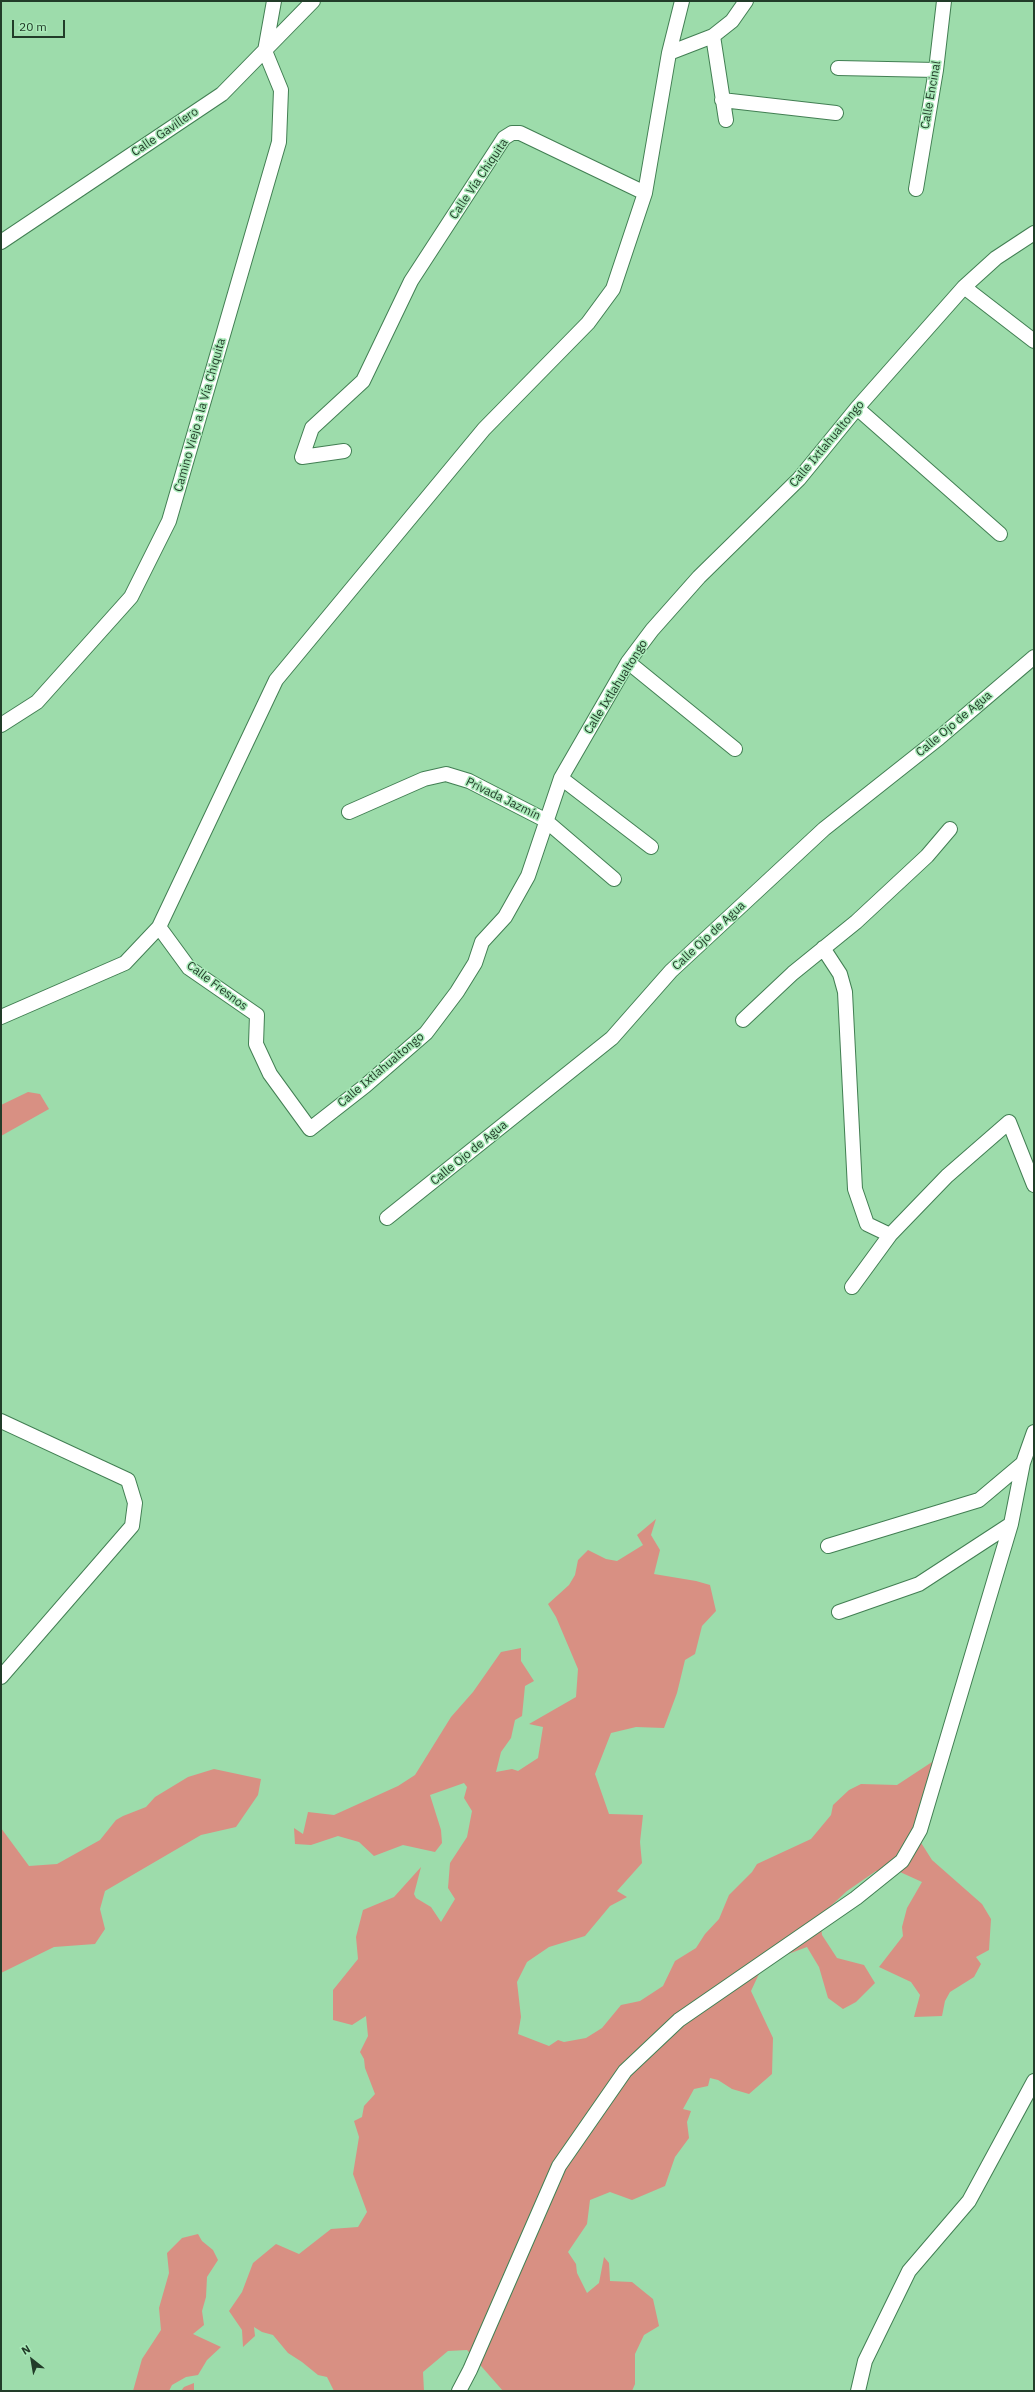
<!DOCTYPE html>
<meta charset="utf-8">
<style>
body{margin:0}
#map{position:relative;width:1035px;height:2392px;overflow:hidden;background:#9ddcab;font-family:"IBM Plex Sans",sans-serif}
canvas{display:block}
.frame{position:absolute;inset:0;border:2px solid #223c29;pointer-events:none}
.north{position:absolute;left:12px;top:2340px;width:40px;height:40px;-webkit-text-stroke:3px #a9e9b8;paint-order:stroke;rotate:329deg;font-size:11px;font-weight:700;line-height:16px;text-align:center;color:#223c29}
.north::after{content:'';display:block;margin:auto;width:14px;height:18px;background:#223c29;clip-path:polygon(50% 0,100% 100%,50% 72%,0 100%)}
.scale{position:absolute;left:12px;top:20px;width:53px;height:18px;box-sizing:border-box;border:2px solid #223c29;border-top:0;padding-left:5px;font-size:12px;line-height:14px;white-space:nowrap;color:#223c29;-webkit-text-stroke:3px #a9e9b8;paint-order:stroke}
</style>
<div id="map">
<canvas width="1035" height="2392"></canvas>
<div class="frame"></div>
<div class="north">N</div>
<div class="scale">20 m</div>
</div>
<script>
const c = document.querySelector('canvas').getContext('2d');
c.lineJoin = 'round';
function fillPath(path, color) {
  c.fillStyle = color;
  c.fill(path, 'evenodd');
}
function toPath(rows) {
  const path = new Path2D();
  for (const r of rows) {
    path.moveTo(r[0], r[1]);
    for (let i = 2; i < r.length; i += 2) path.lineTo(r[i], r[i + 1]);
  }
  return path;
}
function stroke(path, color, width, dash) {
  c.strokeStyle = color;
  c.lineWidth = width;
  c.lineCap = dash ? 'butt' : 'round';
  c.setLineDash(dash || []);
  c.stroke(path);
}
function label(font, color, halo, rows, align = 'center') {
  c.font = font + ' "IBM Plex Sans",sans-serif';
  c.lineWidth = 3;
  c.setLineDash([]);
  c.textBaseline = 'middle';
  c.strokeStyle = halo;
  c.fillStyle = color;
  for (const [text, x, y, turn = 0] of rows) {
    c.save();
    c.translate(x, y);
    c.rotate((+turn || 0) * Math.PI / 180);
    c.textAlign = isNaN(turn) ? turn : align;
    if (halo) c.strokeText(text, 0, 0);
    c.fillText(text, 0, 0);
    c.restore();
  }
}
fillPath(toPath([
 [28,1092,40,1094,49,1109,1,1136,1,1105],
 [656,1519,651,1535,660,1550,654,1574,696,1581,710,1585,716,1611,702,1626,695,1654,685,1660,677,1693,664,1728,636,1727,611,1733,595,1774,609,1814,643,1815,640,1842,642,1863,617,1891,627,1897,610,1906,585,1936,549,1947,527,1962,517,1982,521,2017,518,2034,549,2046,558,2040,564,2042,586,2038,602,2028,621,2005,640,2001,663,1986,675,1961,696,1948,705,1934,719,1919,729,1895,752,1872,757,1864,811,1839,831,1815,833,1805,849,1790,861,1784,897,1785,932,1762,931,1789,918,1838,932,1860,982,1904,991,1919,989,1950,976,1957,981,1964,974,1977,950,1992,945,2001,942,2016,914,2017,920,1995,911,1982,879,1967,903,1936,902,1927,907,1908,922,1882,900,1872,876,1871,847,1891,820,1916,822,1935,837,1958,864,1965,875,1983,856,2002,843,2009,828,1998,819,1967,807,1947,764,1963,751,1991,773,2038,772,2074,749,2094,732,2089,718,2080,710,2078,708,2086,694,2089,683,2109,691,2111,687,2122,689,2138,675,2157,665,2186,632,2200,610,2192,590,2200,587,2224,568,2252,576,2264,577,2273,587,2293,599,2283,604,2257,609,2263,610,2281,632,2282,653,2299,659,2326,644,2335,635,2354,635,2384,632,2391,503,2391,467,2350,448,2351,423,2372,424,2391,334,2391,327,2377,318,2375,302,2362,288,2353,273,2335,262,2332,254,2327,255,2336,243,2347,242,2330,229,2311,242,2292,253,2263,276,2244,299,2254,331,2229,358,2227,367,2212,353,2174,359,2137,354,2121,362,2117,364,2106,375,2094,365,2068,364,2059,360,2052,368,2036,366,2016,352,2025,333,2020,333,1990,358,1959,356,1937,363,1910,394,1897,421,1867,414,1894,416,1898,431,1907,441,1922,455,1899,448,1888,450,1863,467,1837,472,1811,464,1798,467,1787,464,1783,430,1795,441,1830,442,1843,435,1852,403,1845,374,1856,359,1842,338,1836,311,1845,295,1844,294,1828,303,1834,308,1812,334,1815,398,1786,415,1775,451,1717,473,1692,501,1652,521,1648,521,1661,534,1681,525,1686,522,1716,515,1720,511,1738,501,1752,496,1772,512,1769,518,1771,538,1758,543,1727,529,1724,576,1697,578,1669,556,1617,548,1604,569,1585,575,1575,578,1560,588,1550,606,1559,617,1561,643,1545,637,1535],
 [214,1769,261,1779,258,1795,236,1827,201,1835,105,1891,100,1909,105,1929,95,1944,54,1947,1,1973,1,1828,29,1866,57,1864,100,1840,116,1820,123,1816,146,1807,155,1797,188,1777],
 [198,2234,202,2241,213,2250,218,2260,207,2277,206,2297,202,2311,204,2325,193,2334,221,2347,207,2360,198,2375,186,2377,172,2385,169,2391,133,2391,142,2359,161,2330,159,2308,169,2273,167,2253,182,2238],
 [194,2383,194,2391,181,2391,184,2387]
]), '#d89083');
const street = toPath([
 [713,36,726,120],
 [669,53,713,36,732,21,746,1],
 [838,68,936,70],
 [722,100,836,113],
 [916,189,936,70,944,1],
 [1,242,222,94,313,1],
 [964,287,1034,341],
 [857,408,1000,534],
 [344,451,302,457,312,428,363,381,411,281,504,138,512,133,520,133,645,193,669,53,682,1],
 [628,662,735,749],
 [1,725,37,702,131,597,169,521,279,142,281,90,265,51,274,1],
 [561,778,651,847],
 [349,812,424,779,446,774,469,781,545,820,614,879],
 [159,927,189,968,257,1015,256,1044,270,1074,310,1129,365,1086,426,1033,457,992,475,963,482,942,505,917,528,876,561,778,628,662,652,630,699,577,799,479,857,408,964,287,996,258,1034,233],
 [823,948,840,974,845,992,855,1189,867,1224,890,1235],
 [1,1017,125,963,159,927,276,680,484,429,588,323,613,289,645,193],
 [743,1020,793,973,856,922,927,856,950,829],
 [387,1218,612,1038,671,971,824,829,939,738,1034,657],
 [852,1287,890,1235,947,1176,1009,1122,1034,1185],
 [1,1421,128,1480,135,1503,132,1526,1,1677],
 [828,1546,979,1500,1023,1463,1034,1432],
 [839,1612,919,1584,1011,1524,1023,1463],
 [459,2391,470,2370,559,2166,625,2071,679,2020,856,1898,902,1861,920,1830,1011,1524],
 [858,2391,865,2361,909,2271,969,2201,1034,2081]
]);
stroke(street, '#427f53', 16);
stroke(street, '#fff', 14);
label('12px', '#223c29', '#a9e9b8', [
 ["Calle Encinal",931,95,-80],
 ["Calle Gavillero",165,132,-34],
 ["Calle Vía Chiquita",479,179,-56],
 ["Camino Viejo a la Vía Chiquita",200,415,-74],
 ["Calle Ixtlahualtongo",827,444,-50],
 ["Calle Ixtlahualtongo",616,687,-58],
 ["Calle Ojo de Agua",954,724,-40],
 ["Privada Jazmín",503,799,26],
 ["Calle Ojo de Agua",709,936,-43],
 ["Calle Fresnos",217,986,37],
 ["Calle Ixtlahualtongo",381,1070,-40],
 ["Calle Ojo de Agua",469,1153,-39]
]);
</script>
